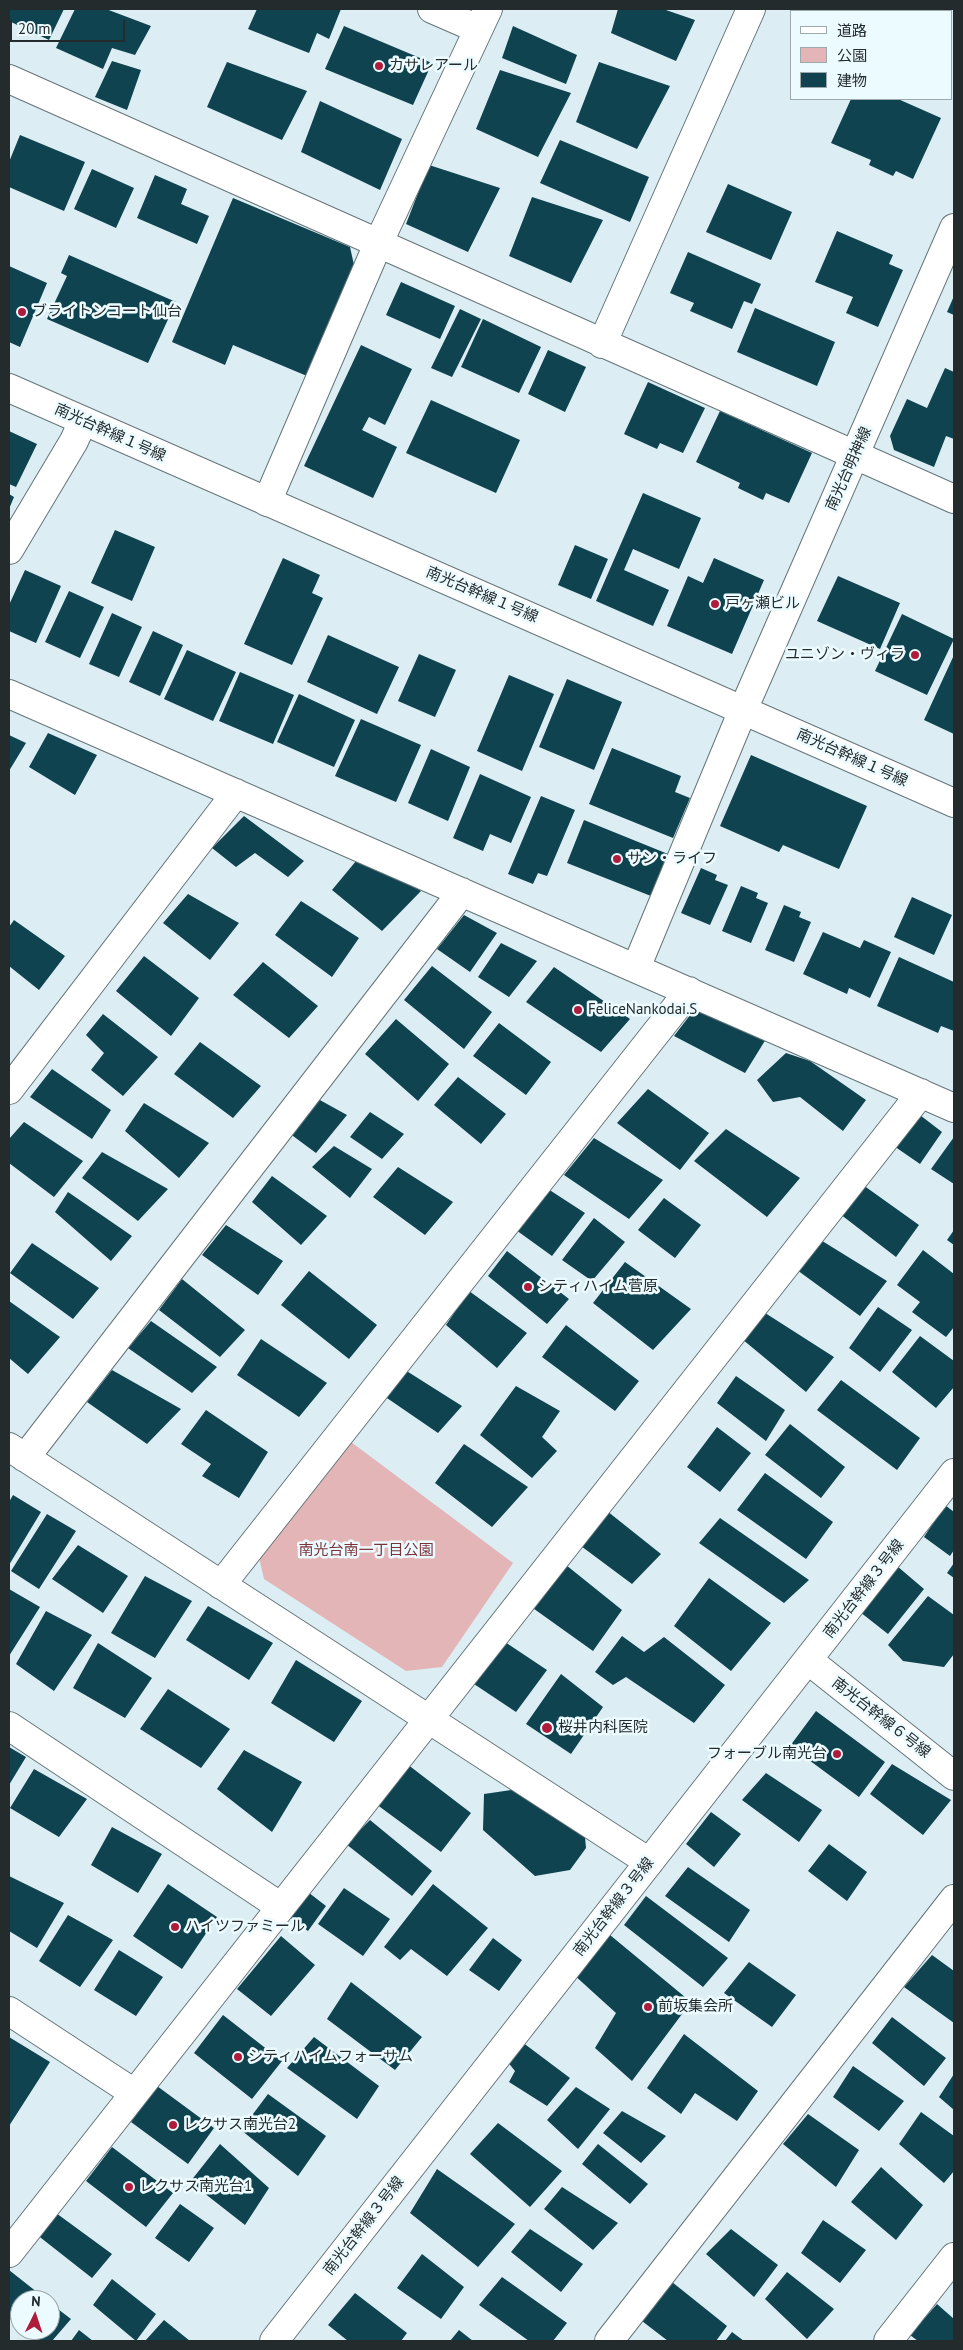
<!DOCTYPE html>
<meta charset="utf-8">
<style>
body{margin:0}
#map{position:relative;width:963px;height:2350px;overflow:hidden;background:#dceef3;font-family:"PT Sans","Noto Sans JP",sans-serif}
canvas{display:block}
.frame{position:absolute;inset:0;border:10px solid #242b2d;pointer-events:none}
.legend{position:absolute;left:790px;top:10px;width:162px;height:90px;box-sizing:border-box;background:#ecfbff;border:1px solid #9ca8ab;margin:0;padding:6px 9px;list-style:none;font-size:15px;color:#242b2d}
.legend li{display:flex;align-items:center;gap:10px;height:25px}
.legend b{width:25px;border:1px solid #9ca8ab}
.north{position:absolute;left:10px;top:2290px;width:50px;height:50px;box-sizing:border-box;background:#ecfbff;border:1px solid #9ca8ab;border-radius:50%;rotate:4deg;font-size:14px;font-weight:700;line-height:20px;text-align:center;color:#242b2d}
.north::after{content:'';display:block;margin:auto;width:18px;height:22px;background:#af1b3b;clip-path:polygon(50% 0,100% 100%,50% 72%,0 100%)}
.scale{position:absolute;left:10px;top:20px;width:115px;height:22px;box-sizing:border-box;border:2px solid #242b2d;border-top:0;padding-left:6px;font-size:15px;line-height:18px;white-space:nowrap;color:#242b2d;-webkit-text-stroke:4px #ecfbff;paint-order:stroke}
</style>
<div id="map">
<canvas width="963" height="2350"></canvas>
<div class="frame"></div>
<ul class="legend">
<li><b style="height:6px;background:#fff"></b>道路</li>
<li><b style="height:14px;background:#e3b5b6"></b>公園</li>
<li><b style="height:14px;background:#0f4350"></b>建物</li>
</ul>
<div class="north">N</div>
<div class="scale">20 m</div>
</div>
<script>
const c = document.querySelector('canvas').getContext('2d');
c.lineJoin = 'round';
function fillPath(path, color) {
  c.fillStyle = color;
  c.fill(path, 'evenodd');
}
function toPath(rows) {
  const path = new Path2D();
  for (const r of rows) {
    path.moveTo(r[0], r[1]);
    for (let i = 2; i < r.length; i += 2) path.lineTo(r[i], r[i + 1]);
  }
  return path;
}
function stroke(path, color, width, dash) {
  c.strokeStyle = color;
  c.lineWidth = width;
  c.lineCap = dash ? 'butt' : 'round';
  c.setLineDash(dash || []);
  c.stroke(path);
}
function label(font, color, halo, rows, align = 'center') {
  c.font = font + ' "PT Sans","Noto Sans JP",sans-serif';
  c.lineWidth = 5;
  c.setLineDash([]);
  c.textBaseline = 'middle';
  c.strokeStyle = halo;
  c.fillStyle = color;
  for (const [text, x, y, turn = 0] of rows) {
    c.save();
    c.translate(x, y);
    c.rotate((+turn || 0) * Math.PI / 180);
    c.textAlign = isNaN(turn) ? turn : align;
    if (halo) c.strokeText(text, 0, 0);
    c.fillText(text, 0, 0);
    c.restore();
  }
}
fillPath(toPath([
 [347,1439,513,1563,442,1667,406,1671,264,1579,258,1553]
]), '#e3b5b6');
fillPath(toPath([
 [9,9,64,9,49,40,9,21],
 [75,9,106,9,151,26,135,55,112,48,103,69,56,48],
 [257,9,341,9,329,39,317,33,309,53,248,29],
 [618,9,663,9,695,20,676,61,611,33],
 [809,9,865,9,864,11,814,11],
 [344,26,432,63,413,105,325,69],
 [513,26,577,55,566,84,502,58],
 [112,61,141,70,127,110,95,97],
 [227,62,307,91,282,140,207,107],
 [599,62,670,86,637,149,576,122],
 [500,70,571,93,538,157,476,129],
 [851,99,898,99,941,118,913,179,896,171,893,176,869,165,871,160,831,143],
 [320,101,402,139,380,190,301,152],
 [20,135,85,162,64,211,9,187,9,162],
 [560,140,649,177,630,222,540,183],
 [429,165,500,188,468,252,406,224],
 [92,169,134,188,116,228,74,209],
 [155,175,187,189,181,204,209,216,197,244,137,218],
 [728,184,792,212,771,260,706,232],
 [532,197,603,220,571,283,509,256],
 [233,198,350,247,354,265,307,376,233,345,225,365,172,342],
 [837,231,893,255,889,264,903,270,878,327,846,313,853,297,815,282],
 [688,252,761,284,752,304,744,301,732,329,690,311,694,303,670,293],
 [69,255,176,302,148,363,47,319,67,276,61,273],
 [9,266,47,283,20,347,9,342],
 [401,282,455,306,440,339,386,315],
 [954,296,954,315,947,312],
 [755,308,835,342,817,386,737,352],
 [460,309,481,319,452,377,431,368],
 [483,319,541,347,519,393,461,367],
 [361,345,412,369,385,425,369,417,362,430,397,447,373,498,304,466],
 [548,350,586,367,565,412,528,394],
 [945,368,954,372,954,439,946,436,934,467,894,450,890,436,907,399,927,408],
 [648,382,705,408,683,453,660,443,657,449,624,434],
 [431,400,520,440,496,493,406,453],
 [720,411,812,453,789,503,766,493,763,500,738,488,740,483,696,462],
 [9,431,37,444,16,487,9,484],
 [643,493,701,518,679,569,633,549,624,570,669,590,653,626,596,601],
 [9,494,14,497,9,509],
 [115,530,155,547,132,601,91,583],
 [575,545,608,559,591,599,558,585],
 [283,558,320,575,312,593,323,598,292,665,244,644],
 [714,558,764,580,732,654,667,626,688,576,703,583],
 [25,570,61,586,36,643,9,631,9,605],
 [838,576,900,603,880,649,817,621],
 [69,591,104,607,80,658,45,642],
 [112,613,142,627,119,677,89,664],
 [902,614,954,639,927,695,875,671],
 [153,631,183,645,160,696,129,682],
 [328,635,399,667,377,714,307,682],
 [187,650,236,672,213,721,164,699],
 [419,654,456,670,435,717,398,701],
 [954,655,954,734,924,720],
 [240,672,294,695,273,744,219,721],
 [509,675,554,694,522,771,477,751],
 [567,679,622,702,594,770,539,747],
 [299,694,355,720,334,767,277,742],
 [361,719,421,745,396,802,335,776],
 [48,733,97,755,75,795,29,767],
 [9,735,26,743,9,771],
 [612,748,681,776,675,792,690,798,673,838,589,804],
 [431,749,470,767,448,821,408,803],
 [751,755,867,806,839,869,783,845,779,852,720,826],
 [480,774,531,797,511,843,490,834,483,851,453,838],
 [541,796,575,810,547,876,538,873,533,884,508,874],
 [244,816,304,861,288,877,255,853,236,867,212,848],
 [584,820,668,854,651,896,567,863],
 [361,855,421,891,382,931,332,890],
 [701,868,717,875,715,880,728,885,710,925,681,913],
 [741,886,758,893,756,898,768,903,751,943,722,931],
 [188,894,239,923,210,960,163,923],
 [912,897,952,915,934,955,894,937],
 [301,901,359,938,332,977,275,935],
 [784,905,801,912,799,917,811,922,794,962,765,950],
 [464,915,497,933,470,972,437,949],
 [14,920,65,956,39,990,9,966,9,927],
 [823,932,860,948,864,940,891,952,870,998,849,988,847,994,803,974],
 [501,943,537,961,509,997,478,977],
 [144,956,199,998,171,1036,116,991],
 [899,957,954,982,954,1031,941,1026,938,1033,877,1006],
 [263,962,318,1006,289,1038,233,995],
 [432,966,492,1012,464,1049,404,1000],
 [554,967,630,1019,601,1052,526,1002],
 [697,1006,766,1039,745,1073,674,1036],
 [103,1014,158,1057,123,1096,91,1070,104,1053,86,1035],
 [396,1019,449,1064,418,1101,365,1054],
 [499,1023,551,1062,526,1095,473,1056],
 [200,1042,261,1086,233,1118,174,1074],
 [786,1053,810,1061,866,1100,843,1131,800,1097,773,1102,757,1080],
 [52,1069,111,1110,92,1139,30,1097],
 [458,1077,506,1114,481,1144,434,1105],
 [648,1089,709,1133,680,1170,617,1123],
 [318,1099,347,1115,316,1153,289,1133],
 [144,1103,209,1143,179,1178,125,1131],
 [370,1112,404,1134,382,1159,350,1137],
 [916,1112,942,1132,920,1164,891,1144],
 [24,1122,83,1161,54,1197,9,1163,9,1139],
 [726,1129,800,1178,767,1217,694,1161],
 [954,1137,954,1184,931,1169],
 [594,1138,663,1180,629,1219,564,1175],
 [334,1146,372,1169,350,1198,312,1167],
 [102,1152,168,1189,138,1221,82,1178],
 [398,1167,453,1202,425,1235,373,1197],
 [272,1176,327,1216,301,1245,252,1202],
 [863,1185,919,1225,896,1257,840,1214],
 [548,1189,585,1213,552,1256,516,1230],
 [68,1192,132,1236,111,1261,55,1212],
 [664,1198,701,1225,675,1258,638,1230],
 [594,1218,625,1242,592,1281,562,1260],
 [226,1225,283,1261,258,1295,202,1255],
 [954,1230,954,1245,947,1240],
 [819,1239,887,1281,860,1316,797,1270],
 [32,1243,99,1288,73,1319,10,1273],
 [923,1250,954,1274,954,1327,946,1337,912,1312,920,1302,897,1285],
 [507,1251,569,1299,547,1324,488,1276],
 [625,1262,691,1309,653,1350,593,1303],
 [309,1271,377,1325,349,1359,281,1305],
 [182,1279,245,1330,220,1357,159,1310],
 [469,1291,527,1333,497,1368,446,1325],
 [9,1301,60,1337,28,1374,9,1358],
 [878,1307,912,1330,880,1372,849,1348],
 [762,1311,834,1357,806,1392,742,1339],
 [151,1321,217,1367,192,1393,128,1348],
 [566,1325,639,1381,615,1411,542,1357],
 [920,1336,954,1361,954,1387,936,1408,892,1372],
 [261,1339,327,1383,299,1417,237,1375],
 [112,1370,181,1409,147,1444,87,1402],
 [405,1370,462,1406,438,1433,384,1396],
 [736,1376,785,1410,766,1441,717,1403],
 [841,1380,920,1438,897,1470,817,1410],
 [516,1386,560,1411,542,1437,557,1451,532,1478,480,1435],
 [206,1410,268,1452,239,1498,202,1476,211,1464,181,1444],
 [790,1424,845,1467,821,1498,765,1455],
 [717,1427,751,1453,720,1492,687,1467],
 [464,1444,528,1487,492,1527,435,1483],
 [765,1473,833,1522,806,1559,737,1510],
 [13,1495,41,1512,9,1565,9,1502],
 [945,1505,954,1512,954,1550,950,1556,924,1537],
 [607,1511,661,1554,632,1584,581,1546],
 [47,1514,76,1531,39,1589,11,1571],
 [720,1518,809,1580,784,1603,699,1543],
 [78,1545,128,1576,103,1613,52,1579],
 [954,1563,954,1578,947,1573],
 [566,1565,622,1610,593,1651,530,1606],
 [897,1566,924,1589,888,1634,860,1612],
 [145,1576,192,1601,155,1658,111,1633],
 [709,1578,771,1623,731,1671,674,1626],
 [9,1589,40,1607,9,1656],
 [928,1596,954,1615,954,1654,944,1667,903,1661,888,1645],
 [208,1606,273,1643,249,1680,186,1640],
 [46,1611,92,1635,54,1691,16,1664],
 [622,1636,644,1652,664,1637,725,1685,694,1723,626,1677,613,1685,595,1672],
 [502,1640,547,1670,516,1712,471,1682],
 [98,1643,152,1678,125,1718,73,1688],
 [296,1660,362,1701,334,1742,271,1703],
 [561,1674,603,1707,571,1754,526,1724],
 [168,1689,230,1729,201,1768,140,1729],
 [816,1711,885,1762,859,1797,790,1746],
 [9,1747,26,1757,9,1785],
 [244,1750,302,1782,272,1832,217,1789],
 [407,1764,471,1813,441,1852,376,1804],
 [892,1764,951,1800,923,1835,870,1794],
 [34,1769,87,1799,59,1837,10,1808],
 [766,1773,822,1810,799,1842,742,1800],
 [518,1789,584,1826,586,1848,570,1870,535,1876,483,1830,484,1794],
 [711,1812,741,1834,714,1867,686,1844],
 [370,1820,432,1871,412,1896,346,1844],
 [112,1827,162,1854,138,1893,91,1865],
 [829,1844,867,1872,847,1901,808,1871],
 [688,1867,750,1910,729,1942,665,1896],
 [9,1876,64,1903,37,1948,9,1931],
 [168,1884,217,1917,182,1969,133,1936],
 [433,1884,488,1928,447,1976,411,1949,400,1960,384,1947],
 [344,1888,390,1919,363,1956,318,1924],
 [304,1889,326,1906,308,1931,285,1914],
 [646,1896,728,1958,703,1987,624,1925],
 [68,1915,113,1940,80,1987,39,1961],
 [610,1935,691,2002,632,2081,595,2048,616,2013,573,1974],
 [281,1936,315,1965,271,2016,237,1989],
 [493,1938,522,1960,499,1991,469,1970],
 [119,1950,163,1977,136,2016,94,1990],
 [932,1955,954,1971,954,2023,904,1987],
 [749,1962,796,1995,772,2027,724,1993],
 [351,1982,422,2037,395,2070,327,2019],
 [223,2015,282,2061,252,2099,194,2053],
 [892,2017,946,2058,924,2086,872,2043],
 [684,2034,758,2091,737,2121,695,2093,681,2114,647,2088],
 [9,2037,50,2062,9,2126],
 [314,2037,379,2086,357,2119,287,2068],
 [522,2042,570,2078,547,2106,509,2082,515,2071,507,2061],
 [853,2066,904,2101,879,2131,833,2097],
 [954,2074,954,2110,939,2097],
 [157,2086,214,2128,188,2164,131,2122],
 [576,2087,610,2109,578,2149,547,2120],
 [268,2094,326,2136,298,2176,241,2130],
 [622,2111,666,2136,641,2163,603,2133],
 [921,2112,954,2136,954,2171,944,2183,899,2144],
 [808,2114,859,2150,836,2187,783,2144],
 [498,2123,562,2171,530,2207,470,2154],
 [220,2144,269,2188,245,2225,190,2182],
 [598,2144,648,2184,630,2204,582,2164],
 [112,2147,173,2193,146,2227,86,2181],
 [881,2167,923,2205,896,2240,851,2202],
 [437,2169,515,2224,478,2267,410,2213],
 [562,2187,618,2223,593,2250,544,2209],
 [180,2204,214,2228,189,2262,155,2238],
 [56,2213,112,2254,92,2278,36,2234],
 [823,2220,866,2250,840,2283,801,2253],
 [530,2229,583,2264,561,2292,511,2252],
 [731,2229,778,2265,754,2297,706,2254],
 [422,2254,464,2287,441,2319,397,2288],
 [9,2270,47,2300,20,2300,20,2327,9,2318],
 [787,2272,834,2309,807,2339,765,2299],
 [502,2277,567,2323,553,2341,529,2341,479,2305],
 [112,2279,156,2314,136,2341,93,2305],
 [672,2282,727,2326,716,2341,668,2341,642,2321],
 [355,2293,407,2333,401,2341,348,2341,328,2325],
 [50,2303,71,2319,52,2341,39,2341,24,2330,50,2330],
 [937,2304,954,2319,954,2341,918,2341,910,2335],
 [164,2320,190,2341,145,2341],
 [79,2330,93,2341,71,2341],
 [459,2330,473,2341,450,2341],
 [732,2332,744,2341,725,2341]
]), '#0f4350');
const minor = toPath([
 [432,9,478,29],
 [9,79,954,499],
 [602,344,751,9],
 [267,502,378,244,488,9],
 [9,550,74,441,83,421],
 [9,694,954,1108],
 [636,968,743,710,954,228],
 [9,1090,236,793],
 [9,1447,649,1862],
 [25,1458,462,892],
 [221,1585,689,991],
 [9,1726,281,1907],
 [9,2011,134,2093],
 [9,2253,921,1093],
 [609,2341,954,1899],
 [888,2341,954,2257]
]);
const tertiary = toPath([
 [9,388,954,803],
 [808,1660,954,1776],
 [274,2341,954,1473]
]);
stroke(minor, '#65757a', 30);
stroke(tertiary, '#65757a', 30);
stroke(minor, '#fff', 28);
stroke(tertiary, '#fff', 28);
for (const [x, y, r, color] of [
 [379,66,5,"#af1b3b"],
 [22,312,5,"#af1b3b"],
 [715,604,5,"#af1b3b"],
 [915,655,5,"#af1b3b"],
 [617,859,5,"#af1b3b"],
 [578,1010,5,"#af1b3b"],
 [528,1287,5,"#af1b3b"],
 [547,1728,6,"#af1b3b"],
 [837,1754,5,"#af1b3b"],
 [175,1927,5,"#af1b3b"],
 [648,2007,5,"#af1b3b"],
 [238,2057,5,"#af1b3b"],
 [173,2125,5,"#af1b3b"],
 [129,2187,5,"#af1b3b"]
]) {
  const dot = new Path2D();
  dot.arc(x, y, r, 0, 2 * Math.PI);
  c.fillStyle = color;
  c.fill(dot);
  stroke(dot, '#ecfbff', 2);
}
label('15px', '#242b2d', '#ecfbff', [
 ["カサレアール",389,66],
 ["ブライトンコート仙台",32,312],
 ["戸ヶ瀬ビル",725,604],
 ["ユニゾン・ヴィラ",905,655,"right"],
 ["サン・ライフ",627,859],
 ["FeliceNankodai.S",588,1010],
 ["シティハイム菅原",538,1287],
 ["桜井内科医院",558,1728],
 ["フォーブル南光台",827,1754,"right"],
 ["ハイツファミール",185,1927],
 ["前坂集会所",658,2007],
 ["シティハイムフォーサム",248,2057],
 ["レクサス南光台2",183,2125],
 ["レクサス南光台1",139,2187]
], 'left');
label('15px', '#242b2d', '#ecfbff', [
 ["南光台幹線１号線",110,433,24],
 ["南光台明神線",849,469,-66],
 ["南光台幹線１号線",482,595,23],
 ["南光台幹線１号線",852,758,24],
 ["南光台幹線３号線",864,1589,-52],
 ["南光台幹線６号線",881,1718,38],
 ["南光台幹線３号線",614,1907,-52],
 ["南光台幹線３号線",364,2226,-52]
]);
label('15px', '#7b333a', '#ecfbff', [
 ["南光台南一丁目公園",366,1551]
]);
</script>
